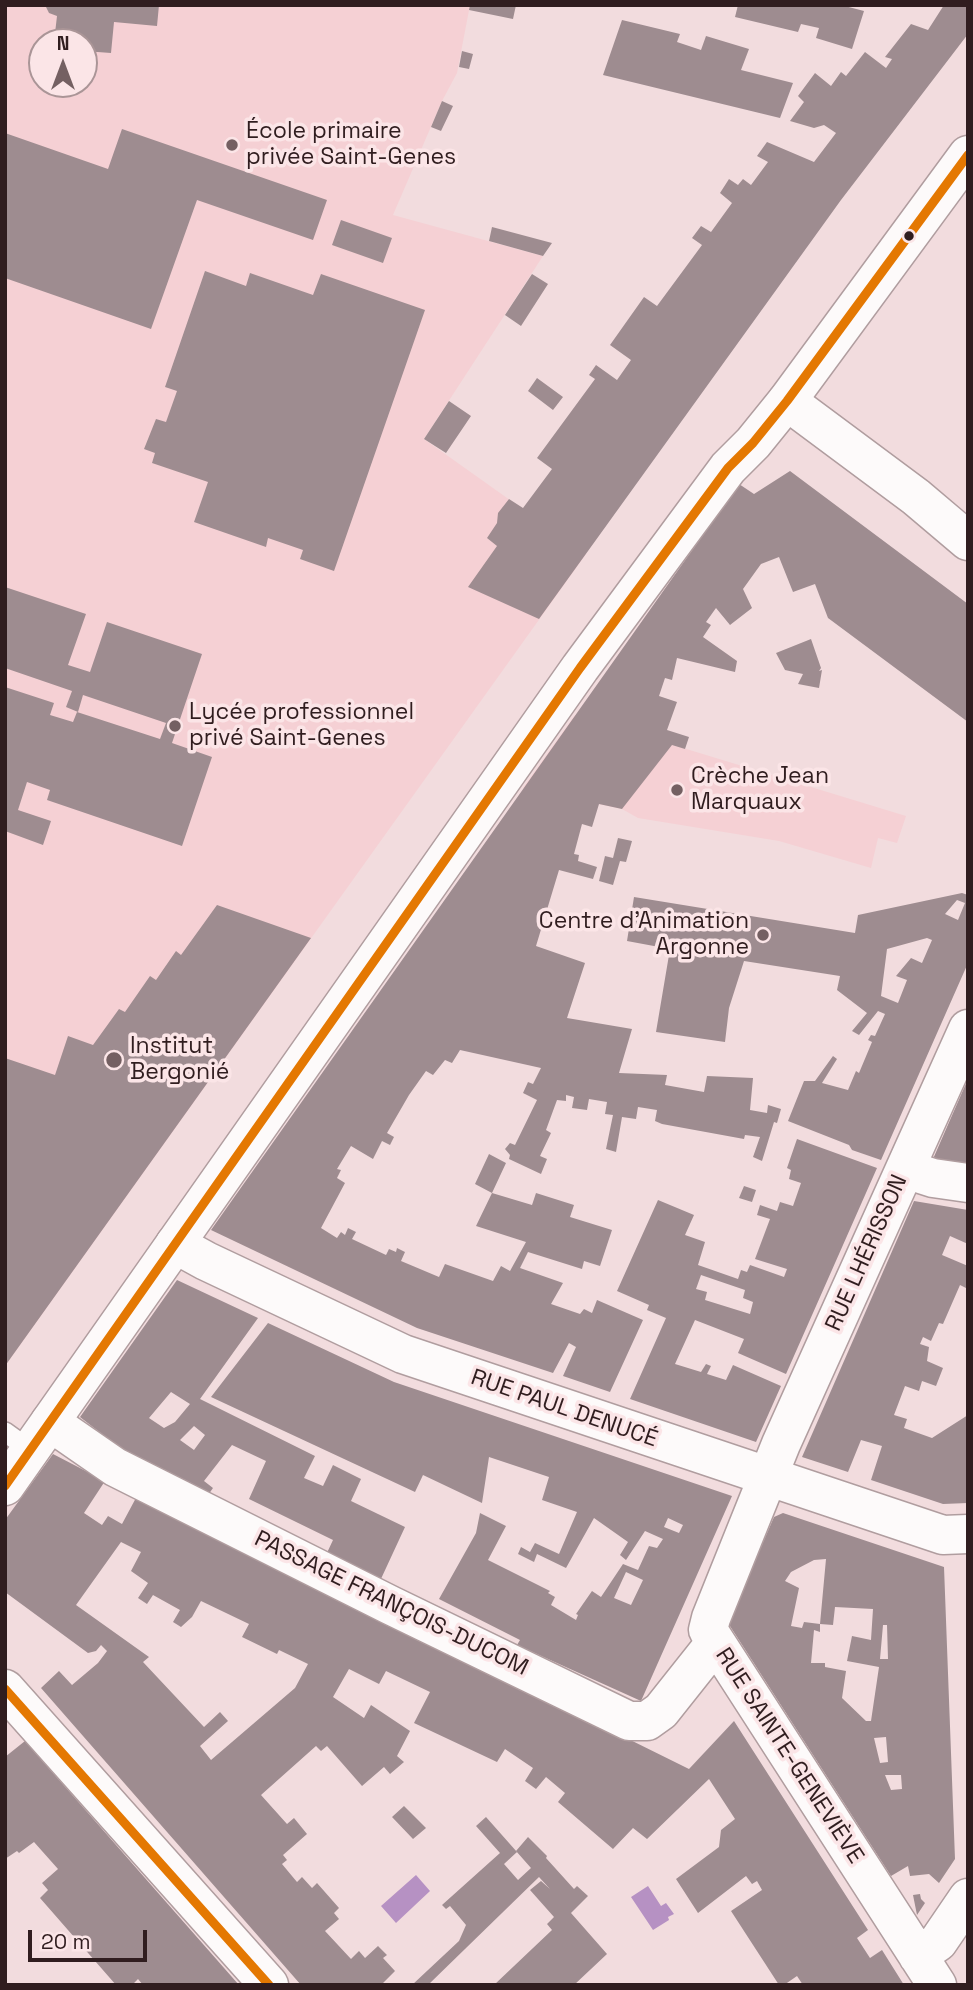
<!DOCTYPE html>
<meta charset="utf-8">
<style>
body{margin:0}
#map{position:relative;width:973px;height:1990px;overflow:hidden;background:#f2dcde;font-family:"Space Grotesk",sans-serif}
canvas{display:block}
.frame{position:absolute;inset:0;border:7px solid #301d1f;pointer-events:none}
.north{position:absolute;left:28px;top:28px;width:70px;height:70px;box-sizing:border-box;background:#fbe5e7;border:2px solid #aa9597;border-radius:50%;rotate:0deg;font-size:19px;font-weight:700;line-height:28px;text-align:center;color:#301d1f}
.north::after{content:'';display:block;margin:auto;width:24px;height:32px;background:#746062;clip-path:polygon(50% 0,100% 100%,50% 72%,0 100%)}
.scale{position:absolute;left:28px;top:1930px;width:119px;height:32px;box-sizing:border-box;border:4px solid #301d1f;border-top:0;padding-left:9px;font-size:21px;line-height:24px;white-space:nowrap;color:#301d1f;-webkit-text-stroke:5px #fbe5e7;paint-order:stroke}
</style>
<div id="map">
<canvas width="973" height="1990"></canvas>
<div class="frame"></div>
<div class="north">N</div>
<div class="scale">20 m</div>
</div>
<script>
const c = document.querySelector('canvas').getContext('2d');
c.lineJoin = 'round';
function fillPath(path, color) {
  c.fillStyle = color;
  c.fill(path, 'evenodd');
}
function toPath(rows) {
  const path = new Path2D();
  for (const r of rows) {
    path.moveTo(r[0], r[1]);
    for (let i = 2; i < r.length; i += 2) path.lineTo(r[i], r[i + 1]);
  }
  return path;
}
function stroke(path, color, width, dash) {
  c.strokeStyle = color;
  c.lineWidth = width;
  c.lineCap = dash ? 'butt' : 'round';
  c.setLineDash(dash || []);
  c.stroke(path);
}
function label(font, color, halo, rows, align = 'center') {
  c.font = font + ' "Space Grotesk",sans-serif';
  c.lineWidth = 7;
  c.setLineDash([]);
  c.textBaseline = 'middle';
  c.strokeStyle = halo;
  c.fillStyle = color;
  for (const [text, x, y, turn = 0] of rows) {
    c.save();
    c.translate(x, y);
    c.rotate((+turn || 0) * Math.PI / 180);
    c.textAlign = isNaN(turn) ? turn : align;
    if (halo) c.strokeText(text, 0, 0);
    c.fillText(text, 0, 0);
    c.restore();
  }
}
fillPath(toPath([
 [5,5,470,5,457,73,442,101,393,215,543,256,424,439,586,554,5,1366],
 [42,42,84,42,84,84,42,84],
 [575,715,906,816,897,843,878,838,871,868,779,841,638,818,622,809,523,788]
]), '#f5d0d4');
fillPath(toPath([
 [416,1875,430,1891,396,1923,381,1906],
 [648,1886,661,1906,666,1903,674,1914,668,1917,669,1920,653,1930,631,1897]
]), '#b691c3');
fillPath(toPath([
 [45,5,159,5,157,26,114,22,111,53,84,51,84,42,54,42,57,16,49,13],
 [470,5,516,5,513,19,469,10],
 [738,5,841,5,864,11,852,49,816,38,819,28,801,24,798,32,735,17],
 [944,5,968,5,968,34,841,200,539,619,468,587,497,546,487,538,497,523,498,513,509,499,523,508,552,469,537,458,595,379,589,375,596,365,617,380,631,360,610,345,644,297,657,306,702,245,692,238,701,226,711,232,732,203,720,193,729,179,738,185,743,179,751,185,768,162,757,156,767,142,814,162,836,133,824,125,814,128,790,121,804,102,798,96,815,73,831,86,841,72,846,76,865,52,886,68,892,59,885,57,911,24,928,30],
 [622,20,680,34,677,42,701,50,706,36,749,49,741,70,793,83,780,118,603,75],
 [462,51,473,54,469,69,459,67],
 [442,101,453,106,441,131,431,127],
 [122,129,327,200,313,240,197,200,151,329,5,278,5,133,108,169],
 [341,220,392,238,383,263,332,245],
 [492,227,552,243,543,256,489,241],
 [205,271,246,286,250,273,313,295,321,274,425,310,334,571,300,559,303,550,268,538,266,547,194,522,208,482,152,463,155,453,144,449,156,419,166,422,177,391,165,387],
 [532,274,548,284,521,326,505,315],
 [537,378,563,397,553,410,528,391],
 [449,401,471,416,446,453,424,439],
 [790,471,968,604,968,722,828,618,815,584,793,592,779,557,761,564,743,589,752,608,730,625,716,608,706,622,711,625,703,637,737,661,735,672,677,658,672,680,665,678,659,696,677,702,667,730,689,737,685,749,672,745,622,809,599,804,592,827,582,824,574,854,579,855,578,861,597,867,593,879,559,870,536,946,585,963,567,1018,632,1029,619,1073,667,1075,665,1085,704,1092,707,1076,753,1078,750,1110,767,1113,768,1105,781,1109,777,1123,774,1122,762,1161,753,1157,760,1137,745,1135,744,1139,662,1124,655,1121,657,1110,638,1107,636,1119,622,1117,616,1152,606,1149,613,1115,605,1114,607,1102,589,1099,587,1110,572,1108,574,1097,566,1095,566,1101,557,1100,546,1130,551,1133,540,1156,547,1159,541,1174,509,1159,510,1155,505,1149,510,1143,515,1145,537,1100,523,1093,528,1082,533,1084,541,1068,460,1050,452,1063,445,1060,433,1075,426,1071,409,1095,387,1133,394,1137,390,1145,382,1141,373,1159,351,1146,337,1169,341,1170,337,1178,345,1183,321,1228,337,1238,341,1232,345,1235,348,1228,356,1232,352,1239,386,1255,389,1249,396,1252,397,1248,405,1252,401,1261,439,1277,445,1264,493,1281,501,1266,510,1271,526,1242,476,1226,492,1193,532,1205,536,1193,574,1205,570,1217,612,1230,600,1266,584,1261,582,1269,528,1252,520,1268,563,1283,551,1304,580,1314,584,1309,592,1313,597,1300,643,1320,610,1392,563,1376,576,1347,569,1343,553,1373,417,1328,211,1230,739,484,754,494],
 [5,587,86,614,68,665,90,672,107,622,202,654,172,743,212,757,182,846,47,800,50,790,27,782,18,810,51,821,43,845,5,831,5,687,54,703,50,715,73,722,77,712,160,739,166,723,83,695,78,712,66,707,72,691,5,668],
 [811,639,821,668,819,671,822,670,819,688,798,684,803,674,785,670,776,653],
 [618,838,632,841,626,862,620,861,613,885,599,881,605,856,613,858],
 [962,893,968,895,968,963,881,1160,852,1150,849,1145,788,1121,804,1081,815,1081,833,1056,837,1059,822,1083,848,1090,856,1071,859,1073,872,1042,868,1040,871,1035,875,1036,885,1014,878,1011,859,1035,852,1031,867,1013,837,990,840,976,744,961,729,1008,725,1042,656,1032,670,949,627,941,634,897,855,933,858,915],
 [957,900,965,903,958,920,945,914],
 [927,938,932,940,922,963,911,958,896,976,907,980,898,1003,881,996,887,949],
 [217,905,311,938,5,1366,5,1058,55,1075,68,1036,93,1045,119,1009,125,1012,150,976,156,980,176,951,181,955],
 [968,1079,968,1163,933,1159,957,1104],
 [797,1139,877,1168,786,1374,738,1353,744,1339,695,1320,675,1364,701,1372,706,1364,711,1366,707,1374,726,1380,733,1365,781,1386,756,1442,630,1399,666,1318,647,1310,649,1305,617,1291,658,1200,694,1215,685,1235,705,1242,698,1265,738,1279,741,1270,747,1272,750,1265,784,1277,787,1269,755,1259,770,1219,757,1215,760,1205,777,1211,780,1202,793,1206,801,1183,789,1179,791,1170,787,1168],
 [701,1275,745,1290,743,1298,753,1302,750,1314,705,1300,707,1292,696,1289],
 [489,1154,506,1163,492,1193,475,1184],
 [744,1186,756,1190,752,1202,739,1198],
 [914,1201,968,1210,968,1244,950,1236,942,1255,968,1266,968,1289,960,1285,943,1324,939,1323,931,1341,923,1337,920,1344,929,1347,927,1361,943,1368,936,1386,922,1381,919,1391,905,1386,894,1415,907,1419,904,1428,932,1438,968,1415,968,1503,943,1504,871,1480,882,1446,861,1440,848,1472,802,1457],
 [177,1280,258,1318,200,1399,315,1456,304,1478,323,1486,333,1465,361,1479,351,1501,405,1527,380,1581,326,1555,333,1540,249,1499,266,1461,232,1445,204,1481,213,1488,206,1498,147,1469,80,1417],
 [171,1392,190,1404,175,1422,164,1428,149,1418],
 [194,1426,205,1435,194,1450,180,1440],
 [268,1323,394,1382,732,1496,641,1701,517,1645,520,1640,439,1599,476,1533,480,1513,506,1526,488,1560,550,1591,548,1593,555,1597,551,1605,576,1620,578,1615,576,1614,592,1591,601,1597,623,1564,638,1570,649,1546,657,1548,663,1539,645,1531,626,1560,620,1555,628,1542,594,1518,566,1568,537,1554,534,1562,518,1554,521,1547,530,1552,535,1543,559,1554,577,1512,542,1500,549,1477,489,1457,482,1503,423,1475,415,1492,211,1397],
 [668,1518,683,1525,679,1533,664,1527],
 [626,1572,643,1580,631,1605,614,1598],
 [53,1454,105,1481,84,1513,102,1525,108,1516,122,1524,137,1496,689,1769,734,1721,868,1930,857,1938,870,1958,882,1950,904,1985,803,1985,797,1976,784,1985,779,1985,731,1911,762,1890,757,1881,752,1884,746,1876,698,1913,676,1879,719,1847,721,1830,735,1819,709,1779,647,1839,633,1828,613,1849,558,1802,565,1793,546,1777,536,1789,525,1781,533,1768,505,1749,497,1762,414,1723,430,1692,386,1671,379,1684,349,1669,333,1697,364,1718,371,1705,410,1731,397,1756,404,1762,390,1774,384,1767,362,1786,327,1746,321,1751,316,1746,261,1795,287,1824,294,1818,307,1834,283,1855,287,1860,282,1864,297,1882,302,1877,312,1888,317,1883,339,1908,334,1913,339,1919,325,1931,351,1959,359,1951,365,1958,378,1946,387,1955,383,1958,395,1971,381,1985,301,1985,41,1688,59,1671,72,1685,98,1663,107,1651,101,1645,96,1651,88,1653,5,1592,5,1520],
 [121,1542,141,1552,131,1571,148,1583,138,1598,147,1604,153,1595,180,1610,173,1622,181,1627,192,1617,201,1601,249,1624,242,1637,277,1654,279,1650,308,1664,295,1688,211,1760,200,1746,228,1721,220,1712,204,1727,143,1662,149,1657,76,1605],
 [783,1513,944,1567,955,1859,939,1883,929,1874,910,1876,908,1866,891,1876,728,1623,774,1517],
 [826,1559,820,1624,804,1622,802,1628,791,1626,799,1588,785,1581,791,1572,814,1560],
 [835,1607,873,1609,871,1640,852,1636,847,1661,879,1667,871,1721,866,1721,842,1698,846,1671,825,1667,825,1663,811,1663,814,1630,820,1632,820,1624,833,1625],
 [883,1625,887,1625,888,1659,880,1659],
 [886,1737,888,1762,880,1763,874,1738],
 [885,1775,901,1775,902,1789,891,1790],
 [25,1741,145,1878,239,1985,143,1985,138,1979,132,1985,116,1985,40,1898,48,1890,42,1883,58,1869,34,1842,19,1853,17,1851,5,1859,5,1757],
 [404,1806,426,1828,413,1839,392,1817],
 [486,1817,517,1852,504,1864,518,1880,531,1868,516,1851,528,1837,547,1856,546,1858,574,1889,577,1886,588,1896,571,1913,607,1954,574,1985,494,1985,552,1930,547,1924,554,1917,530,1890,541,1881,550,1889,539,1877,428,1985,412,1985,459,1941,466,1925,450,1906,446,1909,442,1905,500,1853,476,1826],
 [920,1894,921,1899,925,1903,917,1915,913,1895]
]), '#9e8c90');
const lane = toPath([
 [5,1432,30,1450]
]);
const street = toPath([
 [787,401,916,497,968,541],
 [905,1169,933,1178,968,1183],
 [175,1244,206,1261,403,1354,943,1535,968,1534],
 [50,1422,115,1467,390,1605,629,1721,647,1721,661,1711,715,1643],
 [5,1689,269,1985],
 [918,1956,938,1942,968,1898],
 [937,1985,708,1630,711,1618,781,1444,968,1029]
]);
const secondary = toPath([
 [5,1486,580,668,728,468,753,443,787,401,968,155]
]);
stroke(lane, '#b09d9f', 22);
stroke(street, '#b09d9f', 41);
stroke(secondary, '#b09d9f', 41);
stroke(lane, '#fdfafa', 19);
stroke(street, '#fdfafa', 38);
stroke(secondary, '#fdfafa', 38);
stroke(toPath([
 [5,1486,580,668,728,468,753,443,787,401,968,155],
 [5,1689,269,1985]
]), '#e47802', 9);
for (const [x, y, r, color] of [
 [232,145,7,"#746062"],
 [909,236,6,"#301d1f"],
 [175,726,7,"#746062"],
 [677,790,7,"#746062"],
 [763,935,7,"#746062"],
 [114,1060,9,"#746062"]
]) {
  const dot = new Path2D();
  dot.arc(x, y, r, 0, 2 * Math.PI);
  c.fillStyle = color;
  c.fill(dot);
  stroke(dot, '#fbe5e7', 2.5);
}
label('23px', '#301d1f', '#fbe5e7', [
 ["École primaire",246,132],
 ["privée Saint-Genes",246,158],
 ["Lycée professionnel",189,713],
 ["privé Saint-Genes",189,739],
 ["Crèche Jean",691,777],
 ["Marquaux",691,803],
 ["Centre d'Animation",749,922,"right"],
 ["Argonne",749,948,"right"],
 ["Institut",130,1047],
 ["Bergonié",130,1073]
], 'left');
label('23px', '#301d1f', '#fbe5e7', [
 ["RUE LHÉRISSON",867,1253,-66],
 ["RUE PAUL DENUCÉ",564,1409,19],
 ["PASSAGE FRANÇOIS-DUCOM",391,1604,26],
 ["RUE SAINTE-GENEVIÈVE",789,1756,57]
]);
</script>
